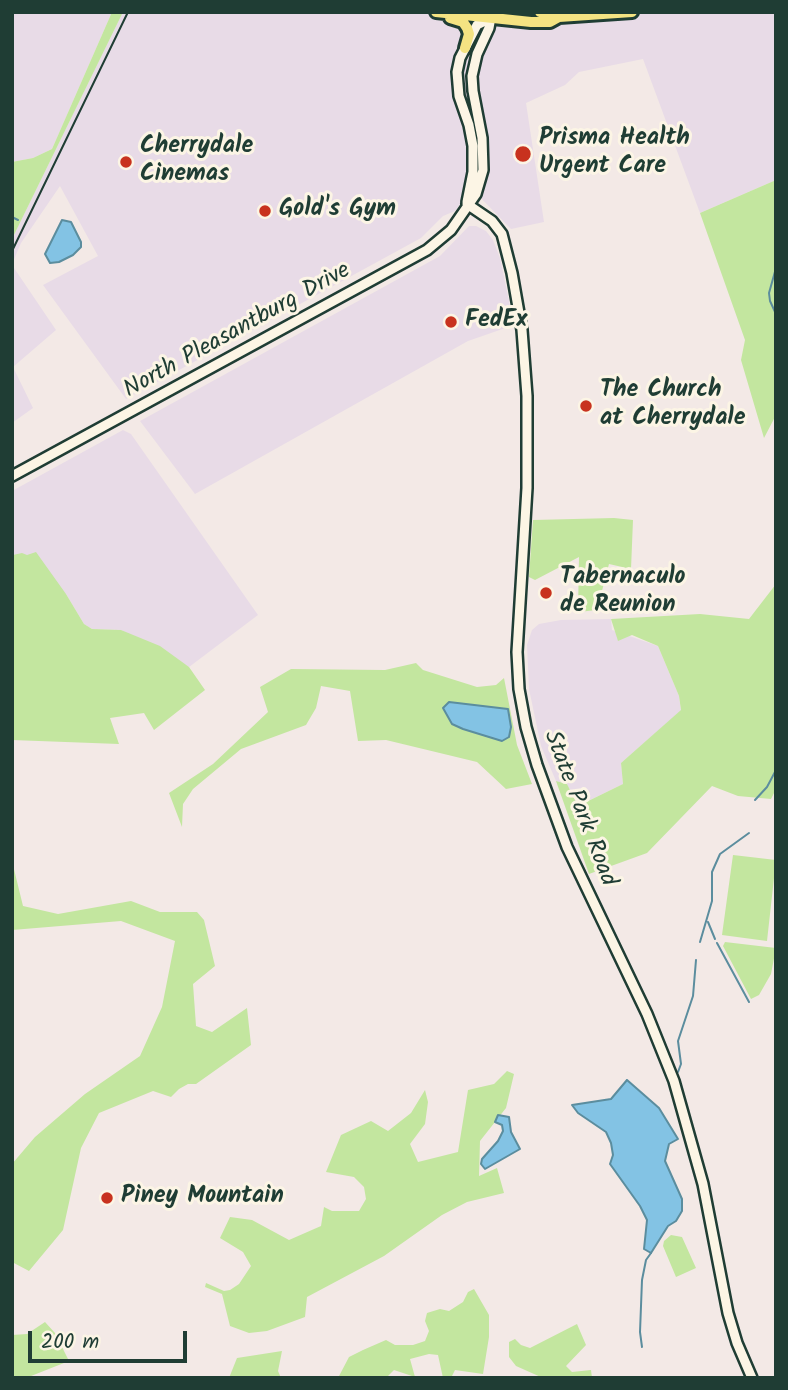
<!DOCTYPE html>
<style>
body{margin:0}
#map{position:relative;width:788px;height:1390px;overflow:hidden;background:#f3e9e6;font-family:Kalam,sans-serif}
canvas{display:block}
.frame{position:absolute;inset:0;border:14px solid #1f3d34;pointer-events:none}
.scale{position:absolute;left:28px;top:1331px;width:159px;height:32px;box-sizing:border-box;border:4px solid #1f3d34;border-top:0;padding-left:9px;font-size:21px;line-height:24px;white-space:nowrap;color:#1f3d34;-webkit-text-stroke:5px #fcf5e5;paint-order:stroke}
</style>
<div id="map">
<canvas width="788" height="1390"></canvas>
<div class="frame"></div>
<div class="scale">200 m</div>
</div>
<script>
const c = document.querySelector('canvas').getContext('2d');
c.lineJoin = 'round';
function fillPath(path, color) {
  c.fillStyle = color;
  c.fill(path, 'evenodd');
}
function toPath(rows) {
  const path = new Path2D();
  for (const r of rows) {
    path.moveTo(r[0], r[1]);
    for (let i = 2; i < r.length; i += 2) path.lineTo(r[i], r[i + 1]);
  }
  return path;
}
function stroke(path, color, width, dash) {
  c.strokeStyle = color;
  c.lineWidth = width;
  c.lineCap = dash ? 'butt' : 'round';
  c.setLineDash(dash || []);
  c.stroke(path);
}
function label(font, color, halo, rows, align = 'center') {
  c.font = font + ' Kalam,sans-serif';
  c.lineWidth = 6;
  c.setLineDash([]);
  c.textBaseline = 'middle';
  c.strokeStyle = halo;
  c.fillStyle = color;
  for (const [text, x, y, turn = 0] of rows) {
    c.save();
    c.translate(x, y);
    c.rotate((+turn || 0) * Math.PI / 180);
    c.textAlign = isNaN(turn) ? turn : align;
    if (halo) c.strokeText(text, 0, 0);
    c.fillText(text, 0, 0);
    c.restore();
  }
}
fillPath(toPath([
 [12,12,112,12,52,149,33,158,12,162],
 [123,12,776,12,776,180,700,213,643,59,579,72,565,85,526,103,544,222,511,229,472,189,455,211,443,216,421,238,126,399,43,285,98,256,60,186,21,243,12,264,13,237],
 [469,226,476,226,486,231,493,240,500,258,514,325,468,341,195,494,140,421,440,256],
 [12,265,56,330,13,367,33,408,12,423],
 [123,430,131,434,258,615,189,667,121,630,92,629,84,624,66,594,12,561,12,491],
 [611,619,612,630,658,646,679,696,681,711,621,763,623,784,578,806,567,784,556,781,541,746,529,689,527,645,532,630,539,624,561,620]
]), '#e8dbe7');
fillPath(toPath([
 [112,12,123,12,13,237,12,162,33,158,52,149],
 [776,180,776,415,764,438,741,360,745,340,700,213],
 [614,518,633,520,631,569,609,564,597,610,578,612,579,557,535,580,529,577,533,520],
 [36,552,66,594,84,624,92,629,121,630,160,646,189,667,205,690,154,730,144,713,110,718,119,744,12,740,12,561,13,555,22,553,27,555],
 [776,584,776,789,771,799,738,796,712,786,647,853,589,874,556,781,567,784,578,806,623,784,621,763,681,710,679,696,658,646,632,635,618,641,611,619,700,614,749,619],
 [416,663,423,670,477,687,496,685,504,678,517,745,532,784,506,789,477,762,386,740,358,741,350,691,321,686,316,708,306,725,241,749,193,789,183,804,182,827,169,793,213,764,268,712,260,687,291,669,385,670],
 [733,855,776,860,767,941,722,935],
 [12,861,23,906,58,914,131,901,160,912,197,912,204,920,215,966,193,984,196,1026,212,1032,247,1008,251,1045,196,1084,188,1084,179,1089,171,1097,153,1091,99,1113,81,1148,63,1230,29,1271,12,1262,12,1164,35,1137,85,1094,140,1056,162,1007,175,941,121,921,12,930],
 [725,942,776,948,771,974,759,995,751,999,723,946],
 [507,1071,514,1074,506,1108,480,1141,479,1176,497,1168,504,1193,467,1202,442,1215,384,1256,307,1297,305,1317,267,1331,249,1333,230,1326,222,1294,205,1287,206,1283,224,1291,230,1290,239,1284,251,1266,243,1252,220,1238,230,1217,252,1220,289,1240,321,1226,324,1207,332,1211,359,1211,366,1199,364,1187,354,1177,326,1172,341,1135,371,1121,388,1131,411,1113,425,1090,428,1102,425,1124,410,1144,418,1162,458,1152,468,1090,494,1084],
 [671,1235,682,1237,696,1268,676,1277,663,1246,664,1241],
 [474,1289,489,1315,489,1337,483,1374,455,1370,451,1378,443,1378,438,1355,429,1354,410,1359,415,1377,394,1370,386,1378,338,1378,349,1357,363,1350,386,1340,395,1345,413,1345,425,1341,429,1331,425,1321,427,1313,440,1309,449,1311,463,1302,468,1292],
 [45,1322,55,1333,69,1361,26,1378,12,1378,12,1335,27,1334],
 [577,1324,586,1345,566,1366,572,1372,591,1370,592,1378,543,1378,516,1366,509,1357,509,1342,515,1339,521,1345,530,1348],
 [282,1351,278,1371,281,1378,229,1378,237,1358]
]), '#c3e69f');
const water = toPath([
 [62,220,71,222,81,242,81,247,73,255,59,262,50,263,45,254,62,220],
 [449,702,508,709,511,727,509,737,502,741,463,729,452,724,443,708,449,702],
 [627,1080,659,1108,678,1139,669,1144,665,1161,682,1199,682,1211,676,1221,668,1226,651,1253,644,1249,647,1220,640,1206,610,1164,613,1155,611,1143,606,1132,578,1113,572,1105,611,1099,627,1080],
 [498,1115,509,1117,511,1132,520,1149,485,1169,481,1164,482,1159,498,1141,503,1131,502,1125,495,1122,498,1115]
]);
fillPath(water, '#83c3e4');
stroke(water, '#5b8d9e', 2);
stroke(toPath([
 [12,217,18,220],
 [776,268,769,293,770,301,776,314],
 [755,800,767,787,776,770],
 [708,922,715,939],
 [700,942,712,901,712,872,720,854,749,833],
 [717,943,749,1002],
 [678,1072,681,1064,678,1041,693,996,696,960],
 [642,1347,640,1332,642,1280,646,1260,651,1253]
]), '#5b8d9e', 2);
const secondary = toPath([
 [467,202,473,172,473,146,469,125,459,96,457,72,460,58,477,25,489,19],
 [467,204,492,221,502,234,512,273,522,330,527,396,527,488,517,652,519,689,526,727,537,765,567,847,647,1014,674,1081,703,1184,728,1313,737,1343,752,1378],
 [12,476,427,250,451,230,476,194,483,170,482,138,473,91,472,76,477,54,489,28,492,12]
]);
const trunk = toPath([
 [436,12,531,22,550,22,559,17],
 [540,12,550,13,559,17,632,12],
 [450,18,463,22,467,28,469,34,465,48]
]);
stroke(secondary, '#1f3d34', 14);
stroke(trunk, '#1f3d34', 16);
stroke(secondary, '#fcf5e5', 9);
stroke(trunk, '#f4e382', 10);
stroke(toPath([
 [12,251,128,12]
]), '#1f3d34', 2);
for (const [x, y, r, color] of [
 [523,154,9,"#c8321e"],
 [126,162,7,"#c8321e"],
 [265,211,7,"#c8321e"],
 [451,322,7,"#c8321e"],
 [586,406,7,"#c8321e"],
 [546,593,7,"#c8321e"],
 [107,1198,7,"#c8321e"]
]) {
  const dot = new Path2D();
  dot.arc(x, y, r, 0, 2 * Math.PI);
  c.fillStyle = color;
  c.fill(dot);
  stroke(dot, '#fcf5e5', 2.5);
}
label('bold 24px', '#1f3d34', '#fcf5e5', [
 ["Prisma Health",539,140],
 ["Urgent Care",539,168],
 ["Cherrydale",140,148],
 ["Cinemas",140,176],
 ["Gold's Gym",279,211],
 ["FedEx",465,322],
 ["The Church",600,392],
 ["at Cherrydale",600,420],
 ["Tabernaculo",560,579],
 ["de Reunion",560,607],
 ["Piney Mountain",121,1198]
], 'left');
label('24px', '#1f3d34', '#fcf5e5', [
 ["North Pleasantburg Drive",238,332,-29],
 ["State Park Road",578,809,69]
]);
</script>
